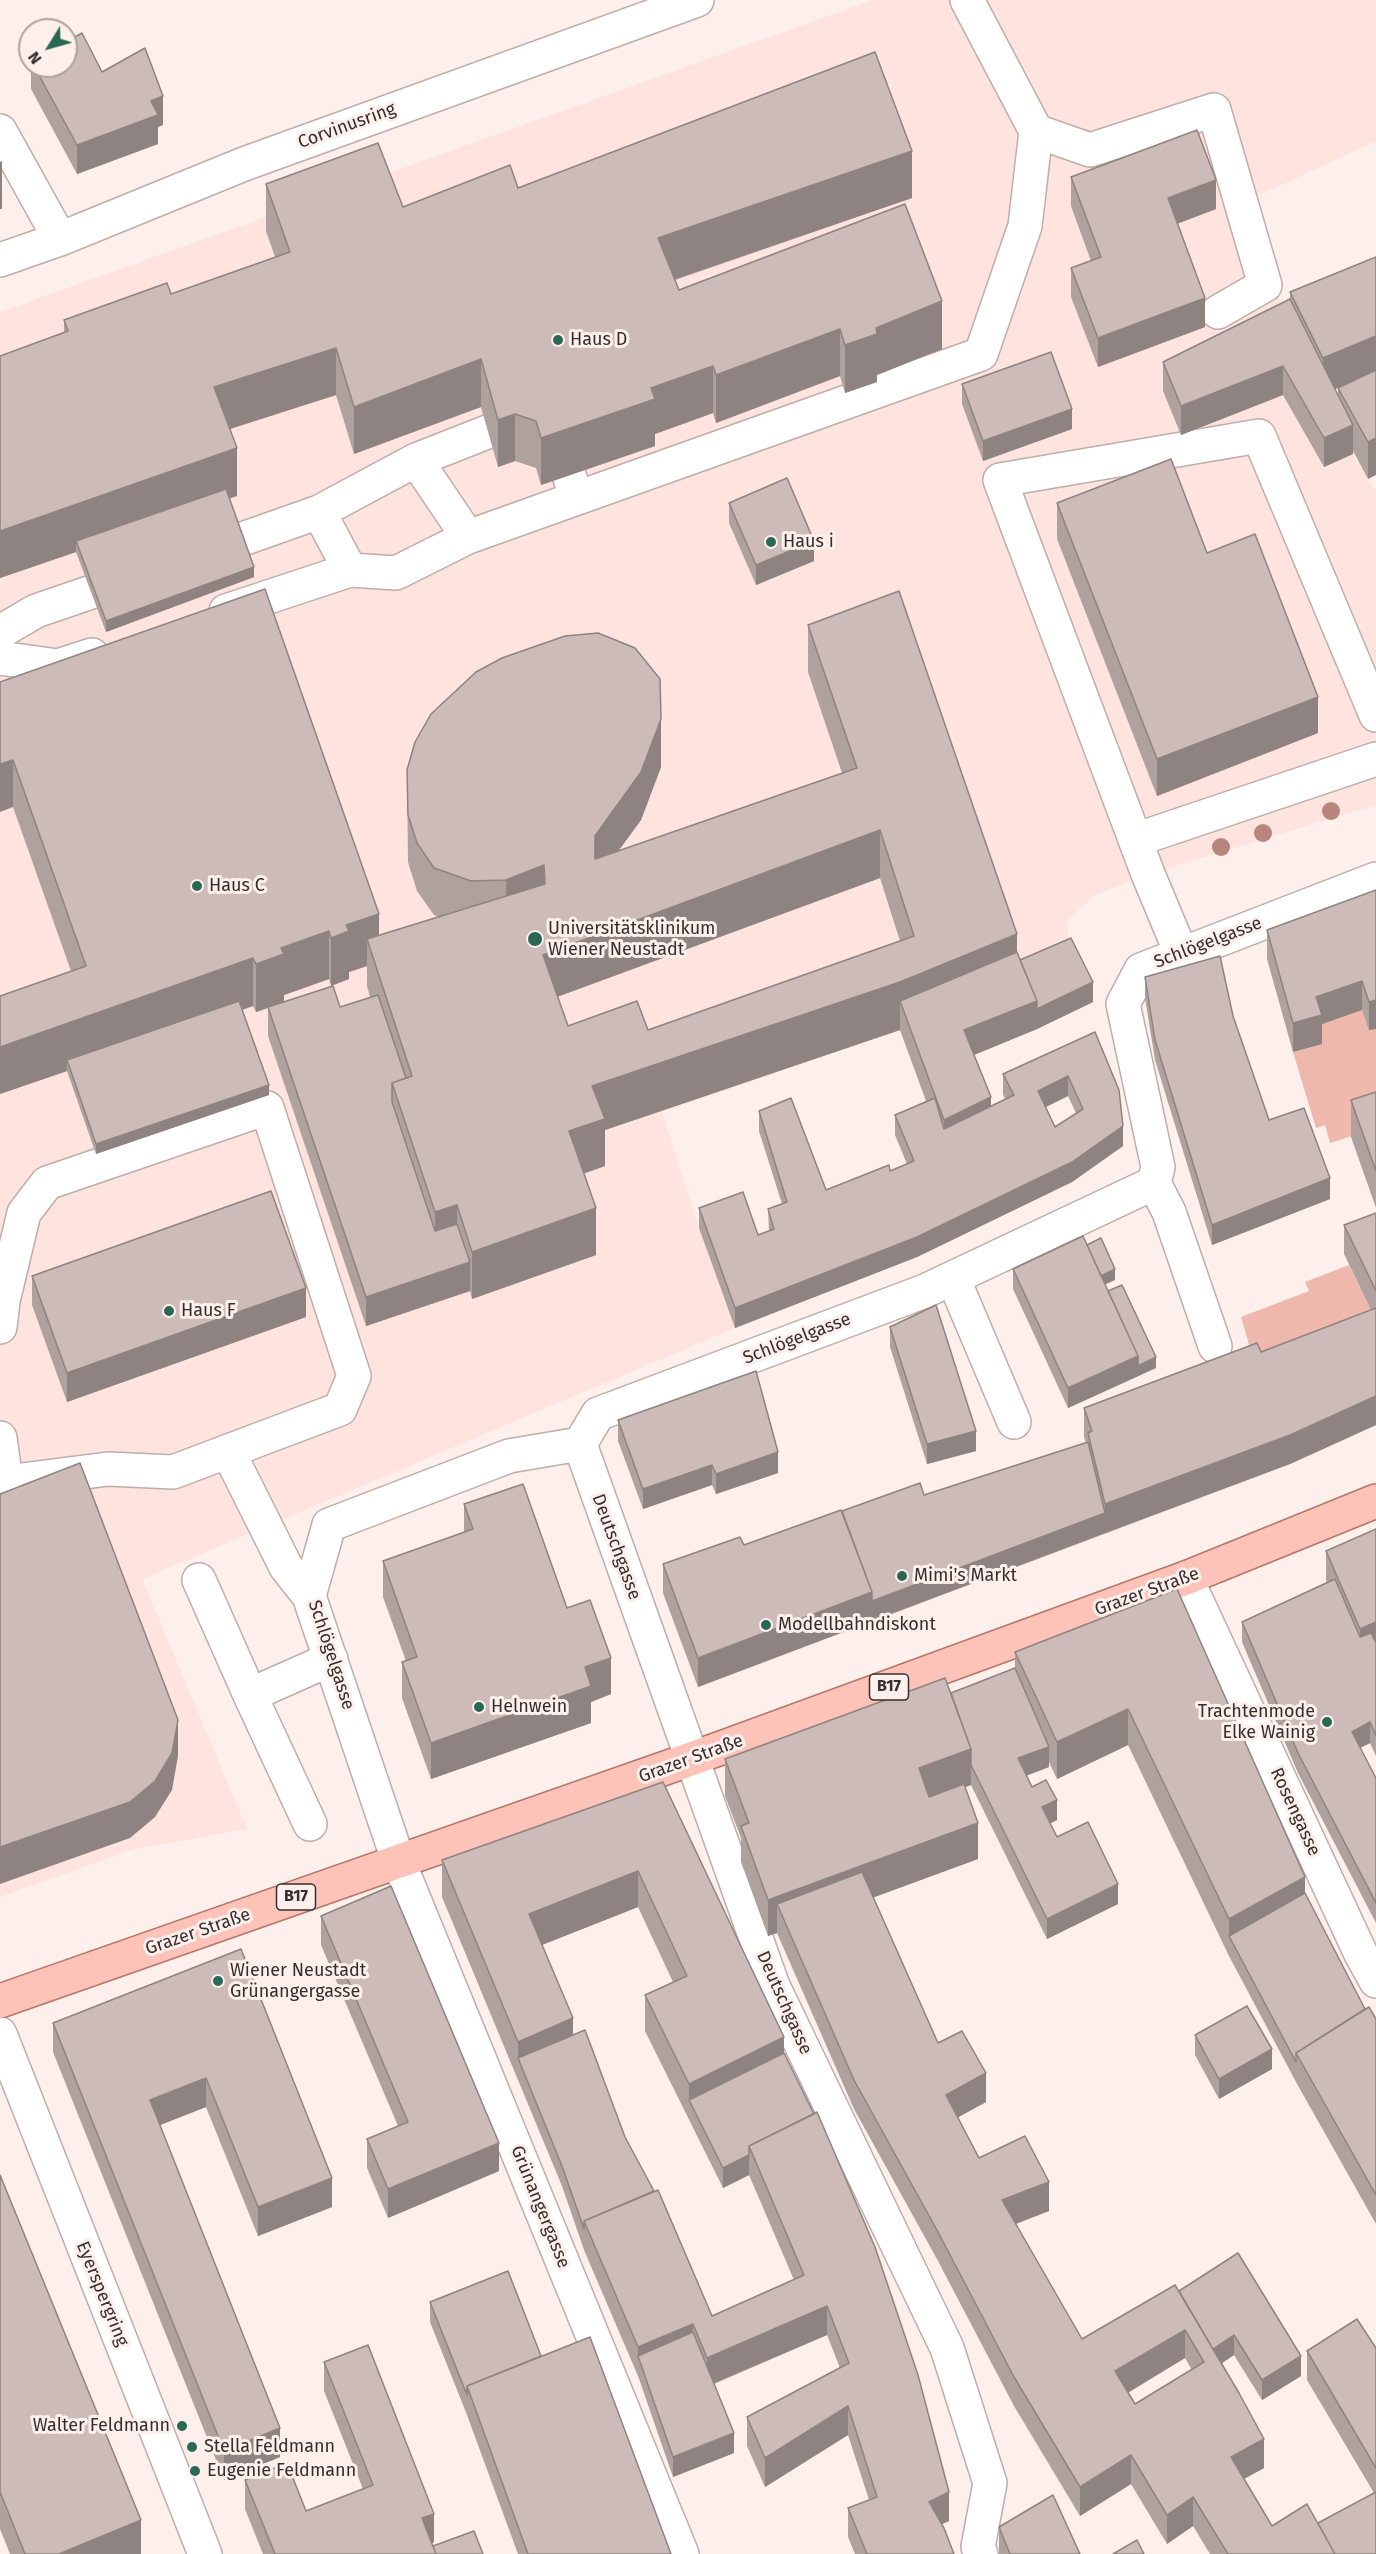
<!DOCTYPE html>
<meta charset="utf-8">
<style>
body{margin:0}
#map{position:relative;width:1376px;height:2554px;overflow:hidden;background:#fdefec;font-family:"Fira Sans",sans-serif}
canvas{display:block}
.north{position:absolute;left:18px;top:18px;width:60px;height:60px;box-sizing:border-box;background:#fdefec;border:2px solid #ada2a0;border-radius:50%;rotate:233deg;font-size:16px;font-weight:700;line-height:24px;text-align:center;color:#362f2e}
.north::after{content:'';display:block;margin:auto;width:21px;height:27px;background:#296855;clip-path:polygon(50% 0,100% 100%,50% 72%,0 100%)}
</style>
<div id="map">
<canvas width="1376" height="2554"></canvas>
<div class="north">N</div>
</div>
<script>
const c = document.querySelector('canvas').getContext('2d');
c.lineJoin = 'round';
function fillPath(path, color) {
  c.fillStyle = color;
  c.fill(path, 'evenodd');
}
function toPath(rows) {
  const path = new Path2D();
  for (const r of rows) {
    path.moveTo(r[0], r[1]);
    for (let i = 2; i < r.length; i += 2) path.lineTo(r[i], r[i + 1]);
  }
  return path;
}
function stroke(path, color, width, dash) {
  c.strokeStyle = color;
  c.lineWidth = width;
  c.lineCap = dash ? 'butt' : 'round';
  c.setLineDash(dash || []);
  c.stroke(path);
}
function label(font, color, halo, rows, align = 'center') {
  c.font = font + ' "Fira Sans",sans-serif';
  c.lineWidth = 6;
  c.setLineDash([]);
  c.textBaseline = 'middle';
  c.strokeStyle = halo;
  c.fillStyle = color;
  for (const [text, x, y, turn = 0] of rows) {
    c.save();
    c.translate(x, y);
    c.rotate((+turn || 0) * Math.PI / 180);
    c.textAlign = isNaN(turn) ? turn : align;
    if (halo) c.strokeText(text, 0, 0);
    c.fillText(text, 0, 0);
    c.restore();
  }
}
fillPath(toPath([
 [873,0,1376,0,1376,141,1247,201,1290,328,1353,454,1376,493,1376,805,1148,874,1093,896,1067,920,1071,958,900,1030,662,1112,699,1228,735,1328,142,1579,247,1829,134,1849,0,1897,0,312]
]), '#fee3de');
fillPath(toPath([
 [1362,1010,1376,1029,1376,1128,1330,1143,1325,1125,1316,1128,1293,1052,1322,1044,1316,1026],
 [1349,1265,1376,1320,1257,1372,1241,1317,1309,1291,1305,1282]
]), '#efb8ad');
const minor = toPath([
 [0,131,60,239],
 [1036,131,1090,150,1214,110,1265,285,1218,312],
 [0,260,60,239,244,164,697,0],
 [416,460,505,425,558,444,577,498],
 [319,512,350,570],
 [200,554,319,512,416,460,468,537,981,354,1025,226,1036,131,967,0],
 [226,611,350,570,396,573,468,537],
 [0,632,36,611,135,577],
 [0,658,58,666,92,655],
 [1135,840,1376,759],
 [1181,953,1148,874,1000,480,1259,436,1376,715],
 [1154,1183,1169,1212,1215,1346],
 [953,1278,1014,1422],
 [0,1327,3,1301,24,1213,47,1183,267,1108,354,1376,340,1409,173,1472,108,1469,0,1483],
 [0,1438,6,1481],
 [580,1444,773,1986,947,2348,990,2483,978,2547,981,2554],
 [228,1451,286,1567,309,1596],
 [1186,1578,1361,1954,1376,1981],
 [199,1580,250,1695],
 [310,1824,250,1695,331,1659],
 [0,2034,205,2554],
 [682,2554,398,1860,309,1596,329,1525,509,1456,580,1444,598,1414,925,1291,1154,1183,1158,1167,1123,1004,1141,970,1376,879]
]);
const major = toPath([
 [0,2001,691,1759,1186,1578,1376,1501]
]);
stroke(minor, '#beadaa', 36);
stroke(major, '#b77568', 36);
stroke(minor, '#fff', 33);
stroke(major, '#fec3b8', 33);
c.fillStyle = '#b7857d';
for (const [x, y] of [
 [1331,811],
 [1263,833],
 [1221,847]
]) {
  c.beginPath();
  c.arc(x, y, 9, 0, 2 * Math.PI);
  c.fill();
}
fillPath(toPath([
 [31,66,66,66,102,72,163,125,158,127,158,144,77,174,31,89],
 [1071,177,1216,209,1177,224,1205,327,1098,367,1071,297,1071,268,1091,261,1071,206],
 [266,184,403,207,518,188,912,198,675,280,679,290,942,349,877,375,877,382,845,393,840,376,716,423,713,413,655,434,655,446,541,485,536,468,515,461,498,467,481,407,354,454,336,395,230,429,237,496,229,498,254,577,106,632,76,552,0,578,64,333,64,320,171,294,275,257,266,231],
 [1376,257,1368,479,1353,451,1353,454,1324,467,1283,395,1181,435,1163,391,1163,362,1290,299,1290,292],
 [1340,387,1338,388,1338,396,1335,389],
 [962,384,1072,429,983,461,962,404],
 [729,503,814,561,756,585,729,523],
 [1057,503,1207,553,1318,733,1157,796,1057,539],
 [808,625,1017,952,1020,960,1093,1002,1037,1029,974,1055,991,1106,1005,1099,1003,1094,1003,1074,1095,1032,1123,1146,1072,1182,917,1257,735,1328,699,1228,699,1208,758,1235,769,1231,768,1209,782,1204,759,1131,759,1111,826,1190,890,1171,907,1164,895,1135,895,1115,926,1101,900,1030,605,1130,605,1166,584,1173,596,1255,472,1299,470,1291,366,1326,268,1036,268,1008,256,1012,253,1006,242,1010,269,1095,96,1154,67,1071,0,1094,71,971,13,807,0,682,379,935,438,917,434,915,417,891,408,862,407,770,661,767,641,820,618,851,842,773,808,672],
 [880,878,900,941,648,1030,568,1026,557,997],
 [367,966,367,986,370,997,340,1007,284,1002,284,995,329,979,331,986,349,979,349,972],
 [1068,1096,1076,1113,1055,1127,1045,1107],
 [1376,890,1369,1030,1362,1010,1322,1024,1322,1044,1293,1052,1267,959,1267,930],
 [1145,977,1233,1016,1269,1120,1330,1199,1212,1245,1155,1060,1145,998],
 [1376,1092,1376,1208,1351,1137,1351,1100],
 [1376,1213,1376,1425,1290,1464,698,1687,663,1593,663,1564,744,1545,842,1511,924,1495,1086,1443,1084,1437,1084,1408,1261,1352,1371,1310,1344,1254,1344,1225],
 [1087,1245,1115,1280,1105,1284,1108,1291,1156,1368,1068,1408,1013,1289,1013,1269],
 [32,1276,306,1317,67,1402,32,1305],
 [890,1327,976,1451,927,1464,890,1347],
 [618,1420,778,1473,716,1494,712,1485,643,1509,618,1441],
 [464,1504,567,1608,611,1694,591,1702,591,1723,431,1779,402,1698,402,1662,406,1661,383,1597,383,1561,464,1532],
 [1376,1529,1376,1756,1370,1743,1360,1748,1376,1778,1376,1923,1298,1773,1242,1642,1242,1622,1327,1582,1326,1580,1326,1551],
 [1177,1589,1305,1893,1365,2009,1376,2019,1376,2224,1296,2082,1229,1956,1128,1745,1057,1779,1049,1762,1049,1767,1027,1775,1032,1787,1057,1820,1050,1824,1057,1837,1118,1904,1047,1939,971,1785,965,1787,978,1859,873,1897,938,2043,986,2102,958,2117,979,2158,1049,2211,1016,2224,1082,2339,1179,2291,1301,2376,1262,2400,1234,2355,1222,2363,1264,2468,1244,2479,1272,2526,1318,2523,1374,2493,1307,2380,1307,2351,1376,2348,1376,2554,1210,2554,1193,2526,1167,2544,1131,2484,1080,2516,1014,2406,938,2261,854,2109,777,1933,768,1936,741,1862,741,1838,725,1796,725,1759,951,1693,1015,1668,1015,1652],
 [1185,2358,1192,2370,1135,2404,1128,2393],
 [663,1782,784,2053,949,2521,942,2524,954,2554,855,2554,848,2537,848,2508,869,2500,848,2435,765,2487,747,2446,747,2417,840,2368,827,2335,714,2384,734,2453,673,2477,638,2376,584,2250,562,2186,442,1897,442,1860],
 [638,1907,673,1982,645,1995,645,2031,723,2188,749,2175,794,2280,712,2316,625,2137,573,2035,542,1945],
 [321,1916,499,2171,388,2218,367,2168,367,2139,398,2126,321,1945],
 [241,1949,332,2207,258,2236,206,2107,160,2125,280,2457,224,2480,53,2052,53,2023],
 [1195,2035,1272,2069,1219,2099,1195,2055],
 [0,2175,141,2554,10,2554,0,2529],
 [430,2302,541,2356,671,2554,518,2554,467,2415,430,2322],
 [324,2362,434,2542,432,2543,433,2546,483,2554,263,2554,245,2509,245,2480,306,2511,363,2489,324,2391],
 [999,2527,1080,2554,999,2554]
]), '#afa19e');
fillPath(toPath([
 [163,96,163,125,158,127,158,144,77,174,77,145,151,101],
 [912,151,912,198,658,285,658,238],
 [2,161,2,209,0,209,0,162],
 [1216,180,1216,209,1168,227,1168,198],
 [1205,298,1205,327,1098,367,1098,338],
 [942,301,942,349,877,375,877,382,845,393,845,345,876,328],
 [840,329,840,376,716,423,716,375],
 [1376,336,1376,372,1323,394,1323,358],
 [336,348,336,395,214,434,214,387],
 [481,359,481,407,354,454,354,407],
 [713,366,713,413,655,434,655,446,541,485,541,438,651,388],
 [1283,366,1283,395,1181,435,1181,406],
 [1072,409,1072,429,983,461,983,441],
 [515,414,515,461,498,467,498,420],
 [1353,425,1353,454,1324,467,1324,438],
 [1376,438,1376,475,1368,479,1368,442],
 [237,448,237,496,79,551,76,541,76,552,0,578,0,531],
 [814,541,814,561,756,585,756,565],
 [254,567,254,577,106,632,106,621],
 [1318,697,1318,733,1157,796,1157,759],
 [661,719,661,767,641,820,595,883,595,836],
 [13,760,13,807,0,812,0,764],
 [880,830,880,878,543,1002,543,955],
 [544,865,544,913,506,928,506,880],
 [379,914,379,961,367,939,367,966,349,972,349,979,331,986,331,938,346,925],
 [329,931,329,979,284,995,284,1002,256,1012,256,964,281,948],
 [1017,934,1017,981,900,1001,900,1030,605,1130,605,1166,569,1179,569,1131,592,1086],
 [253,958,253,1006,70,1070,67,1060,67,1071,0,1094,0,1047],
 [1362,981,1362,1010,1322,1024,1322,1044,1293,1052,1293,1023,1316,997],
 [1093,982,1093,1002,1037,1029,964,1059,964,1030,1037,1001],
 [1376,1000,1376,1029,1369,1030,1369,1002],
 [1068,1076,1068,1096,1038,1111,1038,1091],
 [269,1085,269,1095,96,1154,96,1144],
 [991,1097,991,1126,944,1149,944,1120],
 [1123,1126,1123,1146,1072,1182,917,1257,735,1328,735,1308],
 [1330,1178,1330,1199,1212,1245,1212,1225],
 [457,1205,457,1252,435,1259,435,1212],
 [596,1208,596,1255,472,1299,472,1252],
 [470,1262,470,1291,366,1326,366,1297],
 [1115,1269,1115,1280,1097,1288,1097,1277],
 [306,1288,306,1317,67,1402,67,1373],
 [1138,1356,1156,1357,1156,1368,1068,1408,1068,1388],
 [1376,1396,1376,1425,1290,1464,1105,1533,1105,1504],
 [976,1431,976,1451,927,1464,927,1444],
 [778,1452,778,1473,716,1494,716,1474],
 [712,1465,712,1485,643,1509,643,1489],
 [1105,1513,1105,1533,872,1621,872,1601],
 [872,1592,872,1621,698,1687,698,1658],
 [1376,1622,1376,1651,1360,1657,1360,1629],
 [611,1658,611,1694,591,1702,591,1723,431,1779,431,1743,585,1667],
 [1128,1709,1128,1745,1057,1779,1057,1742],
 [178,1720,178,1756,172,1790,155,1817,130,1838,0,1884,0,1847],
 [1370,1722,1370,1743,1352,1752,1352,1732],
 [1049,1747,1049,1767,1018,1779,1018,1758],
 [971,1749,971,1785,919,1805,919,1768],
 [1057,1800,1057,1820,1042,1827,1042,1807],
 [978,1823,978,1859,788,1929,777,1904,777,1933,768,1936,768,1900],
 [638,1871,638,1907,529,1950,529,1914],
 [1305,1877,1305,1913,1229,1936,1229,1919],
 [1118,1884,1118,1904,1047,1939,1047,1919],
 [573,2018,573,2054,518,2058,518,2042],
 [784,2037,784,2073,689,2100,689,2084],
 [1272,2049,1272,2069,1219,2099,1219,2079],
 [986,2073,986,2102,946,2124,946,2095],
 [206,2078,206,2107,150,2129,150,2100],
 [499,2143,499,2171,388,2218,388,2189],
 [749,2155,749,2175,723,2188,723,2168],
 [332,2178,332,2207,258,2236,258,2207],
 [1049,2182,1049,2211,1002,2229,1002,2200],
 [827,2306,827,2335,707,2386,707,2358],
 [693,2324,693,2352,638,2356,638,2347],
 [1185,2330,1185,2358,1115,2400,1115,2371],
 [1234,2335,1234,2355,1210,2371,1210,2351],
 [1301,2356,1301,2376,1262,2400,1262,2380],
 [848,2406,848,2435,765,2487,765,2458],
 [280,2428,280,2457,224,2480,224,2451],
 [734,2433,734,2453,673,2477,673,2457],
 [1264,2439,1264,2468,1231,2486,1231,2457],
 [1131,2455,1131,2484,1080,2516,1080,2487],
 [949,2492,949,2521,929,2530,929,2502],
 [1193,2497,1193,2526,1167,2544,1167,2515],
 [434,2514,434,2542,422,2547,422,2518],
 [141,2520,141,2554,59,2554]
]), '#8f8381');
const building = toPath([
 [82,33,102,72,145,48,163,96,151,101,158,115,77,145,34,66,66,66,66,42,82,33],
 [875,52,912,151,658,238,679,290,905,204,942,301,876,328,877,334,845,345,840,329,716,375,713,366,651,388,655,399,541,438,536,421,515,414,498,420,481,359,354,407,336,348,214,387,237,448,0,531,0,356,68,331,64,320,167,283,171,294,290,252,266,184,378,143,403,207,510,165,518,188,875,52],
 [1197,130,1216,180,1168,198,1205,298,1098,338,1071,268,1101,257,1071,177,1197,130],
 [1376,257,1376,336,1323,358,1290,292,1376,257],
 [1290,299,1353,425,1324,438,1283,366,1181,406,1163,362,1290,299],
 [1051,352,1072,409,983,441,962,384,1051,352],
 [1376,370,1376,438,1368,442,1338,388,1376,370],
 [1171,459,1207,553,1255,534,1318,697,1157,759,1057,503,1171,459],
 [787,478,814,541,756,565,729,503,787,478],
 [226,489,254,567,106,621,76,541,226,489],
 [265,589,379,914,346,925,349,931,331,938,329,931,281,948,284,954,256,964,253,958,0,1047,0,996,86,966,13,760,0,764,0,682,265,589],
 [899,591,1017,934,900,982,592,1086,605,1119,569,1131,596,1208,472,1252,457,1205,435,1212,392,1083,412,1076,367,939,545,884,544,865,506,880,471,881,434,868,417,843,408,815,407,770,415,742,431,714,476,672,502,658,565,636,598,633,635,648,660,679,661,719,641,772,595,836,595,859,857,768,808,625,899,591],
 [880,830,914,936,648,1030,637,1001,568,1026,543,955,880,830],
 [1376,890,1376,1000,1369,1002,1362,981,1316,997,1322,1015,1293,1023,1267,930,1376,890],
 [1071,938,1093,982,1037,1009,1037,1001,1020,960,1071,938],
 [1017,952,1037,1001,964,1030,991,1097,944,1120,900,1001,1017,952],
 [1220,956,1233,1016,1269,1120,1304,1108,1330,1178,1212,1225,1155,1040,1145,977,1220,956],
 [333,986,340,1007,378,995,406,1078,392,1083,392,1102,435,1231,457,1224,470,1262,366,1297,268,1007,333,986],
 [239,1001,269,1085,96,1144,67,1060,239,1001],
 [1095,1032,1119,1090,1123,1126,1072,1162,917,1237,735,1308,699,1208,743,1192,758,1235,774,1229,768,1209,787,1202,759,1111,791,1098,826,1190,889,1165,890,1171,914,1161,895,1115,935,1098,944,1129,1014,1095,1003,1074,1095,1032],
 [1068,1076,1083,1109,1055,1127,1038,1091,1068,1076],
 [1376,1092,1376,1171,1351,1100,1376,1092],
 [271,1191,306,1288,67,1373,32,1276,271,1191],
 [1376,1213,1376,1291,1344,1225,1376,1213],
 [1083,1236,1138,1356,1068,1388,1013,1269,1083,1236],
 [1101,1238,1115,1269,1101,1276,1087,1245,1101,1238],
 [1122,1285,1156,1357,1138,1366,1138,1356,1108,1291,1122,1285],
 [936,1305,976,1431,927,1444,890,1327,936,1305],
 [1376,1308,1376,1396,1290,1435,1105,1504,1088,1433,1092,1431,1084,1408,1257,1343,1261,1352,1376,1308],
 [756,1371,778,1452,716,1474,712,1465,643,1489,618,1420,756,1371],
 [1088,1442,1105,1513,872,1601,872,1592,842,1511,920,1483,924,1495,1088,1442],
 [80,1463,178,1720,172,1753,155,1781,130,1802,0,1847,0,1494,80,1463],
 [523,1484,567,1608,590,1600,611,1658,585,1667,591,1686,431,1743,402,1662,417,1657,383,1561,473,1529,464,1504,523,1484],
 [841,1510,872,1592,698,1658,663,1564,740,1537,744,1545,841,1510],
 [1376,1529,1376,1622,1360,1629,1326,1551,1376,1529],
 [1335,1579,1360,1637,1371,1633,1376,1643,1376,1736,1370,1722,1352,1732,1376,1778,1376,1903,1298,1753,1242,1622,1335,1579],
 [1177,1589,1305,1877,1229,1919,1128,1709,1057,1742,1015,1652,1177,1589],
 [1015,1668,1049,1747,1018,1758,1032,1787,1046,1780,1057,1800,1042,1807,1057,1837,1088,1822,1118,1884,1047,1919,971,1765,971,1749,951,1693,1015,1668],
 [945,1678,971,1749,919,1768,929,1797,964,1784,978,1823,768,1900,741,1826,749,1823,725,1759,945,1678],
 [663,1782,784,2037,689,2084,645,1995,687,1976,638,1871,529,1914,573,2018,518,2042,442,1860,663,1782],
 [862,1872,938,2043,962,2031,986,2073,946,2095,979,2158,1025,2136,1049,2182,1002,2200,1082,2339,1175,2285,1239,2393,1264,2439,1231,2457,1272,2526,1307,2504,1335,2554,1228,2554,1193,2497,1167,2515,1131,2455,1080,2487,1014,2377,938,2232,854,2080,777,1904,862,1872],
 [1185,2330,1204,2362,1135,2404,1115,2371,1185,2330],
 [391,1886,499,2143,388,2189,367,2139,408,2122,321,1916,391,1886],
 [1305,1893,1365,2009,1296,2053,1296,2062,1229,1936,1305,1893],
 [241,1949,332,2178,258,2207,206,2078,150,2100,280,2428,224,2451,53,2023,241,1949],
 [1247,2006,1272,2049,1219,2079,1195,2035,1247,2006],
 [1369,2007,1376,2019,1376,2195,1296,2053,1369,2007],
 [585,2030,625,2137,654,2191,584,2221,584,2229,562,2166,518,2058,585,2030],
 [784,2053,814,2114,749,2146,749,2155,723,2168,689,2100,784,2053],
 [817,2112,875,2247,918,2375,949,2492,929,2502,944,2528,954,2554,867,2554,848,2508,877,2497,848,2406,765,2458,747,2417,849,2363,827,2306,707,2358,693,2324,638,2347,584,2221,658,2190,712,2316,804,2275,749,2146,817,2112],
 [0,2175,141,2520,59,2554,25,2554,0,2492,0,2175],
 [1238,2253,1301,2356,1262,2380,1234,2335,1213,2349,1179,2291,1238,2253],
 [508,2271,541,2356,467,2386,467,2395,430,2302,508,2271],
 [1357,2319,1376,2348,1376,2468,1307,2351,1357,2319],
 [693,2332,734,2433,673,2457,638,2356,693,2332],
 [590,2337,671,2554,528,2554,467,2386,590,2337],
 [368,2345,434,2514,422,2518,436,2554,275,2554,245,2480,287,2463,306,2511,373,2485,324,2362,368,2345],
 [1376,2492,1376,2554,1335,2554,1318,2523,1376,2492],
 [1053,2495,1080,2554,1010,2554,999,2527,1053,2495],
 [474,2531,483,2554,436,2554,433,2546,474,2531],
 [1137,2540,1144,2554,1113,2554,1137,2540]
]);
fillPath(building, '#ccbbb8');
stroke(building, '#8f8381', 1.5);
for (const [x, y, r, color] of [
 [558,340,6,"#296855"],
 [771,542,6,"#296855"],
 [197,886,6,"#296855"],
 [535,939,8,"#296855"],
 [169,1311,6,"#296855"],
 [902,1576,6,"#296855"],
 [766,1625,6,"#296855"],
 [479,1707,6,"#296855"],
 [1327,1722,6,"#296855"],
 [218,1981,6,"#296855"],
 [182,2426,6,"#296855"],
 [192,2447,6,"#296855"],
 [195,2471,6,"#296855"]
]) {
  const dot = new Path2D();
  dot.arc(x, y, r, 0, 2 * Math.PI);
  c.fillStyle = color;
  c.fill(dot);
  stroke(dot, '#fdefec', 2);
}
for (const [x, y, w] of [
 [889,1687,39],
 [296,1897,39]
]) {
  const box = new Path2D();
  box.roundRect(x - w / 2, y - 13, w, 26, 4.5);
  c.fillStyle = '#fdefec';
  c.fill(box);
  stroke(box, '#362f2e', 1.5);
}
label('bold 16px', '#362f2e', null, [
 ["B17",889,1687],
 ["B17",296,1897]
]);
label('18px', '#362f2e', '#fdefec', [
 ["Corvinusring",347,126,-20],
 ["Schlögelgasse",1208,943,-21],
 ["Schlögelgasse",797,1339,-21],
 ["Deutschgasse",616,1547,70],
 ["Grazer Straße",1147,1592,-20],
 ["Schlögelgasse",331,1655,72],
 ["Grazer Straße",691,1759,-20],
 ["Rosengasse",1295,1812,65],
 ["Grazer Straße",198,1932,-19],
 ["Deutschgasse",784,2003,66],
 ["Grünangergasse",540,2207,68],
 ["Eyerspergring",102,2294,68]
]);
label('18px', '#362f2e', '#fdefec', [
 ["Haus D",570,340],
 ["Haus i",783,542],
 ["Haus C",209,886],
 ["Universitätsklinikum",548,929],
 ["Wiener Neustadt",548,950],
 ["Haus F",181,1311],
 ["Mimi's Markt",914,1576],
 ["Modellbahndiskont",778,1625],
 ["Helnwein",491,1707],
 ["Trachtenmode",1315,1712,"right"],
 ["Elke Wainig",1315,1733,"right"],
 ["Wiener Neustadt",230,1971],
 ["Grünangergasse",230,1992],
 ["Walter Feldmann",170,2426,"right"],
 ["Stella Feldmann",204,2447],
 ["Eugenie Feldmann",207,2471]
], 'left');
</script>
